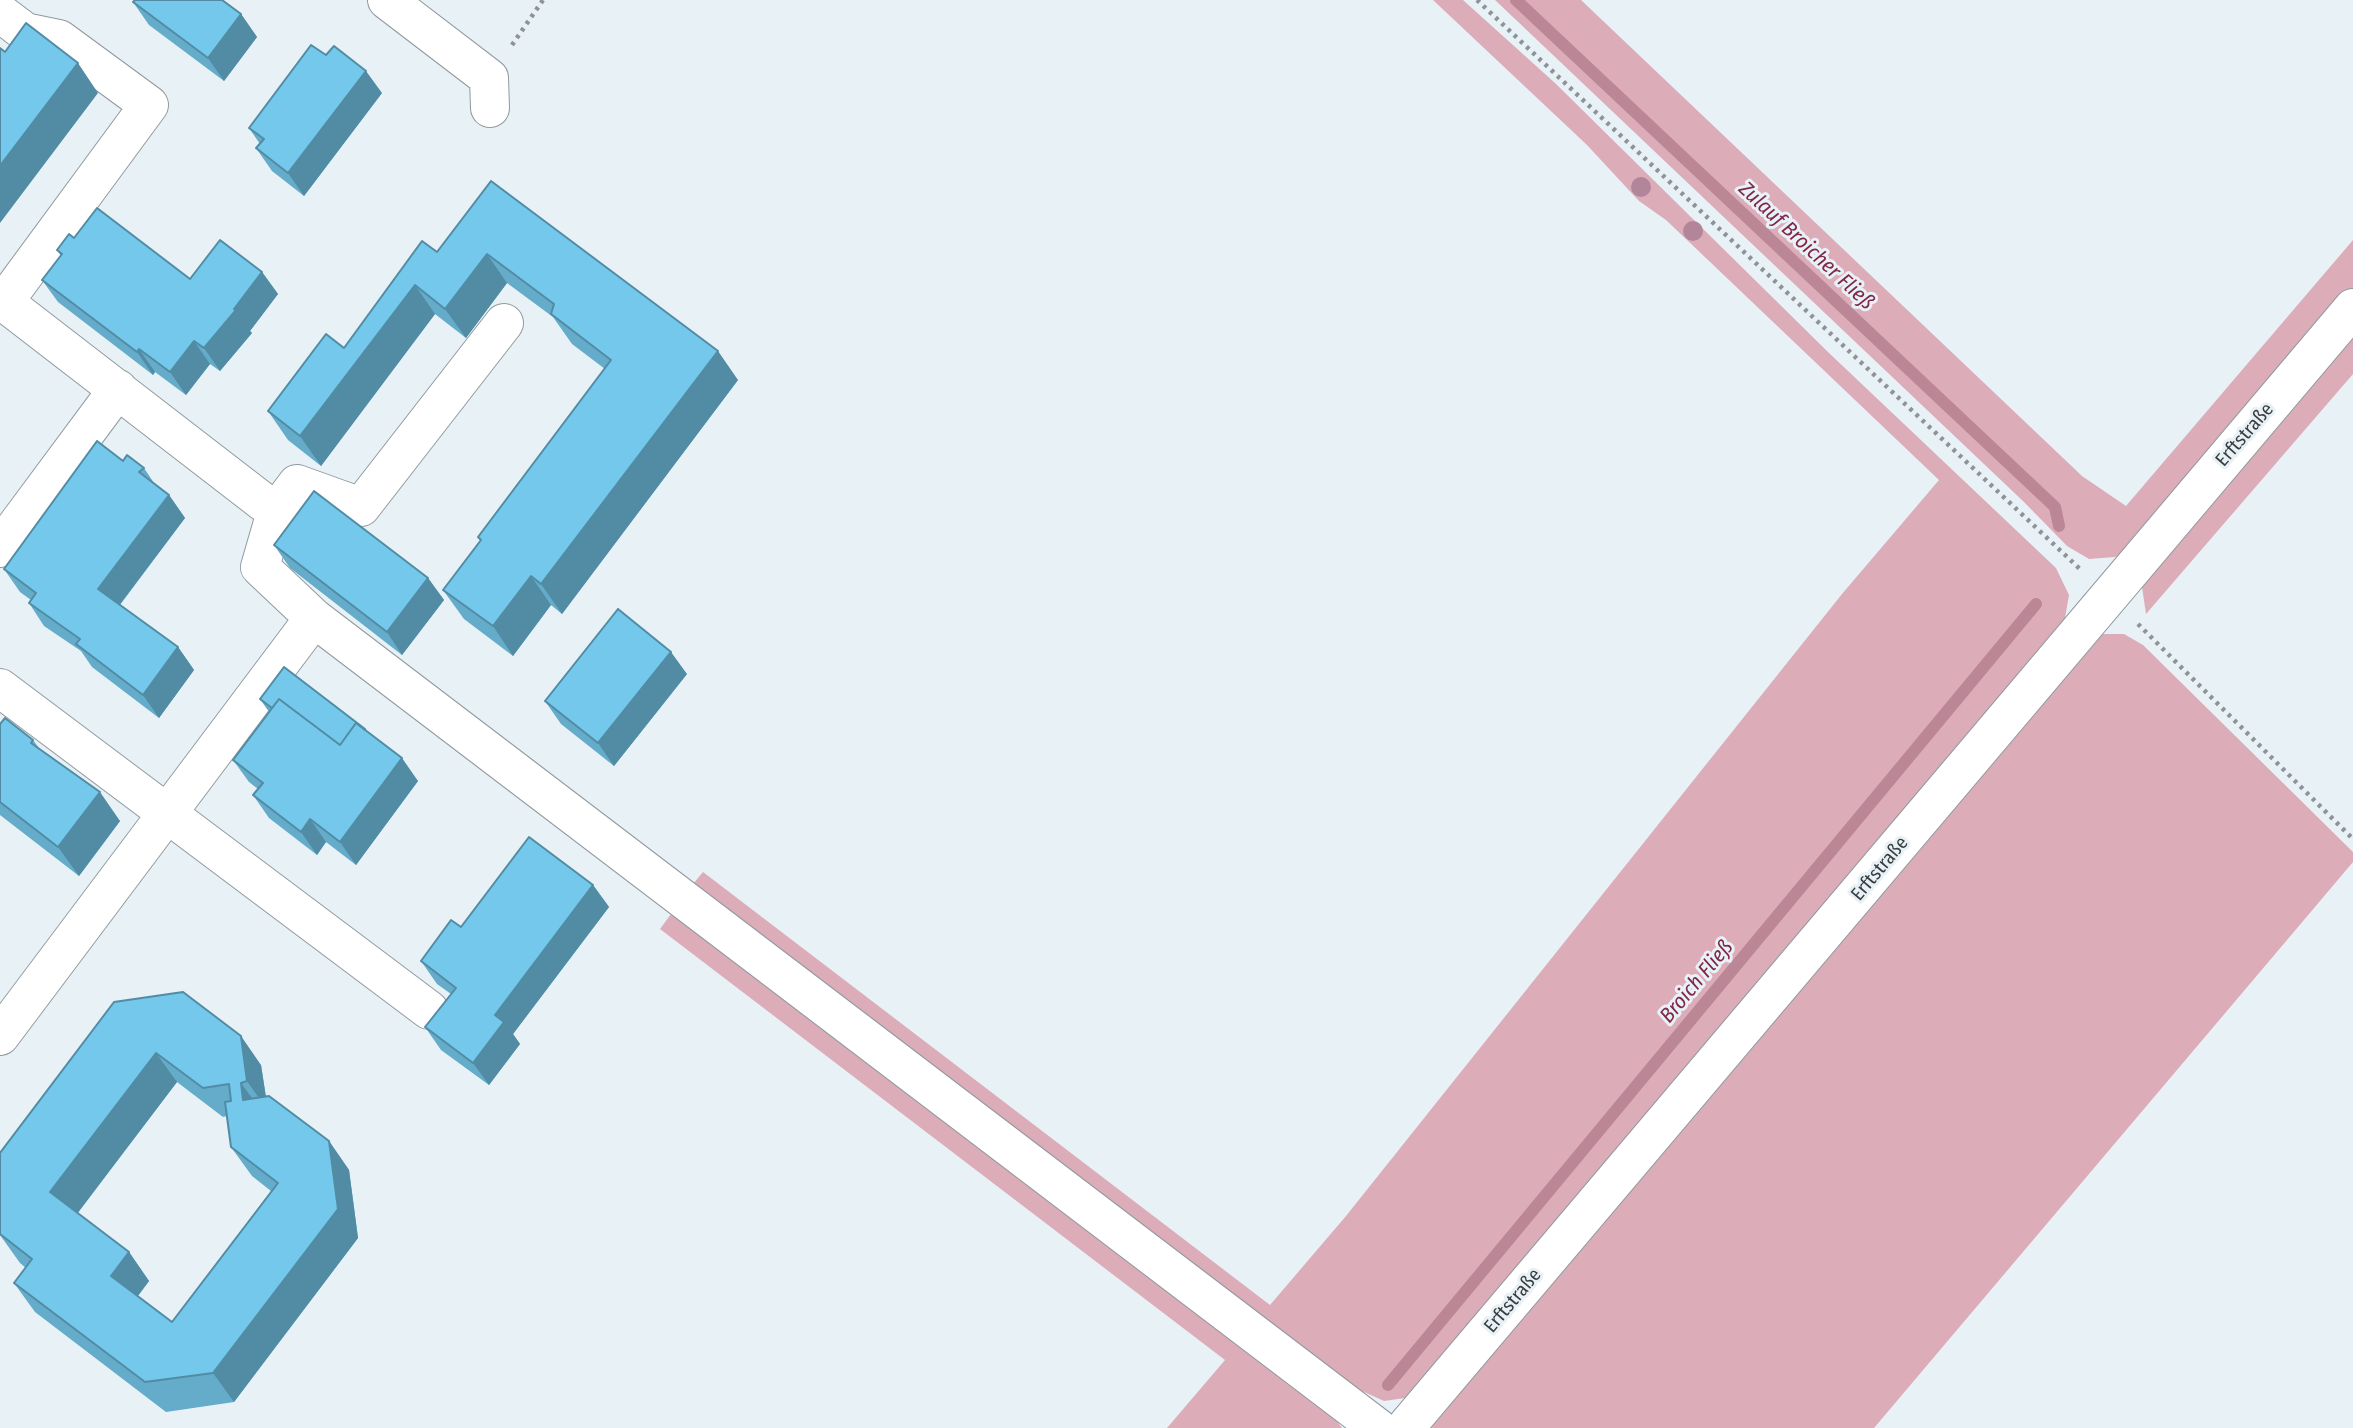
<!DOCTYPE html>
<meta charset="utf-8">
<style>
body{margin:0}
canvas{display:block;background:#e7f1f6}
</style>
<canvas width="2353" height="1428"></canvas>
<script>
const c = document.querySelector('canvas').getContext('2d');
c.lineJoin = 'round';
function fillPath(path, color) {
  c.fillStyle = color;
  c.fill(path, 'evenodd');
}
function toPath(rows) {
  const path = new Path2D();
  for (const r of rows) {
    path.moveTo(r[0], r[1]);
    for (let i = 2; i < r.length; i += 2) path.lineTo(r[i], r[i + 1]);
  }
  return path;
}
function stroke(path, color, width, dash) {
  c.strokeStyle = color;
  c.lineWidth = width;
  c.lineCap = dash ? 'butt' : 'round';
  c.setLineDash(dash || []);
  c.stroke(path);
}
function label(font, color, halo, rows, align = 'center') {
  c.font = font + ' "Fira Sans Condensed",sans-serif';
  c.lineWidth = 6;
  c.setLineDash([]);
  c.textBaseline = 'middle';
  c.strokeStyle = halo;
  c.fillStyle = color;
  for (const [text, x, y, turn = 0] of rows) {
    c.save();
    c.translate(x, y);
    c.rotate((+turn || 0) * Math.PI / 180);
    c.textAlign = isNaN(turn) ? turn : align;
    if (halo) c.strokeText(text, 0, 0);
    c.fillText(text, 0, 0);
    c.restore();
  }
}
fillPath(toPath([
 [1433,0,1463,0,1555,83,1829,353,2056,568,2069,595,2063,629,1412,1397,1384,1401,1351,1386,693,884,703,872,1270,1305,1346,1216,1842,594,1939,480,1666,220,1639,201,1587,145],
 [1495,0,1581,0,2082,476,2126,506,2353,240,2353,291,2129,550,2115,557,2089,559,2067,546,2024,502],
 [2353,323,2353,374,2146,614,2141,580],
 [2100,634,2124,634,2143,645,2353,852,2353,862,1874,1428,1415,1428],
 [671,914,1336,1420,1342,1428,1167,1428,1225,1360,660,929]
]), '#dcacb9');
stroke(toPath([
 [1516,0,2055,507,2059,526],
 [1388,1385,2036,604]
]), '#bb8696', 12);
const minor = toPath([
 [387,0,489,78,490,108],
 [0,13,25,32,59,39,149,105,4,302],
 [0,299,276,512],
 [0,548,118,389],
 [314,618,1378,1428],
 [0,688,429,1010],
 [0,1036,314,618,260,567,276,512,297,484,361,507,504,323],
 [1405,1428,2353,308]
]);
stroke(minor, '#919a9f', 40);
stroke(toPath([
 [1477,0,2081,570],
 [512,45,543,0],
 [2138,624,2353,839]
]), '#8d9397', 4.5, [3.5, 5]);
stroke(minor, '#fff', 38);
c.fillStyle = '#b2859a';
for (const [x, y] of [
 [1641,187],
 [1693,231]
]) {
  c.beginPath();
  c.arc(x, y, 10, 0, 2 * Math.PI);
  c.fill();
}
fillPath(toPath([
 [133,2,225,2,241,14,257,37,224,81,149,25],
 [382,93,304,196,272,171,256,148,260,144,249,128],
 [491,181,738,380,562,614,551,605,513,656,464,619,443,590,481,541,478,537,605,369,572,344,553,317,507,283,466,338,435,314,321,466,288,440,268,411,344,348,437,252],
 [74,238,190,279,262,272,278,294,250,331,252,333,220,371,210,364,186,395,155,372,153,375,58,302,42,280,61,256,57,250],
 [123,461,144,468,156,486,169,495,185,518,120,605,178,647,194,670,159,718,92,667,81,651,44,626,29,603,31,600,20,592,4,569],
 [274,545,428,578,444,600,402,655,290,568],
 [687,674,614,766,561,724,545,701],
 [260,699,365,729,418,781,356,865,326,842,317,855,269,818,253,795,258,789,249,782,233,760,269,712],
 [0,724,33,740,39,748,120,821,79,876,0,815],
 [593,885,609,907,513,1034,520,1044,489,1085,441,1050,425,1027,451,994,437,984,421,961,461,927],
 [114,1002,261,1065,266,1097,329,1141,349,1170,358,1238,234,1402,166,1412,35,1312,14,1283,26,1268,20,1263,0,1235],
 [177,1082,223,1117,227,1116,231,1147,252,1176,271,1191,172,1322,138,1296,149,1281,129,1252,77,1213]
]), '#64acca');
fillPath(toPath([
 [241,14,257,37,224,81,208,58],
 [78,63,98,93,0,223,0,166],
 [366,71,382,93,304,196,288,173],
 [487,254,507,283,466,338,445,309],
 [262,272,278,294,250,331,252,333,220,371,204,348],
 [415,285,435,314,321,466,300,436],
 [194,341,210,364,186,395,170,372],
 [139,349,155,372,153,375,137,352],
 [718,351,738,380,562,614,541,584],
 [169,495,185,518,114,612,98,589],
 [531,576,551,605,513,656,493,626],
 [428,578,444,600,402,655,387,632],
 [178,647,194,670,159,718,143,695],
 [671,652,687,674,614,766,598,743],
 [402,758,418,781,356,865,340,842],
 [100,792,120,821,79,876,58,847],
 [310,819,326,842,317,855,301,832],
 [593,885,609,907,513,1034,520,1044,489,1085,473,1063,495,1015],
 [241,1036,261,1065,268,1111,247,1081],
 [156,1053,177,1082,71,1222,50,1192],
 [241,1083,262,1112,243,1100],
 [329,1141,349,1170,358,1238,234,1402,213,1373],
 [129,1252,149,1281,131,1305,111,1276]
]), '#518ca4');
const building = toPath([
 [135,0,222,0,241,14,208,58,133,2,135,0],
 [26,23,78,63,0,166,0,48,5,52,26,23],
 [311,45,326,55,334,46,366,71,288,173,256,148,264,139,249,128,311,45],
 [491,181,718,351,541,584,531,576,493,626,443,590,481,540,478,537,611,360,551,314,554,304,487,254,445,309,415,285,300,436,268,411,326,334,344,348,422,241,437,252,491,181],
 [97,208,190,279,220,240,262,272,234,309,236,310,204,348,194,341,170,372,139,349,137,352,42,280,62,254,57,250,69,234,74,238,97,208],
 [97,441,123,461,127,455,144,468,139,472,169,495,98,589,178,647,143,695,76,644,80,639,29,603,36,593,4,569,97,441],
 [314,491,428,578,387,632,274,545,314,491],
 [618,609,671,652,598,743,545,701,618,609],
 [284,667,365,729,365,730,356,723,340,745,279,699,272,708,260,699,284,667],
 [279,699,340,745,356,723,402,758,340,842,310,819,301,832,253,795,263,783,233,760,279,699],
 [5,718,33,740,31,743,100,792,58,847,0,802,0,724,5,718],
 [529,837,593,885,495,1015,504,1022,473,1063,425,1027,456,988,421,961,451,920,461,927,529,837],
 [183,992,241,1036,247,1081,241,1083,243,1100,269,1096,329,1141,338,1209,213,1373,145,1382,14,1283,32,1259,0,1234,0,1153,114,1002,183,992],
 [156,1053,203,1088,229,1084,231,1101,225,1102,231,1147,278,1183,172,1322,111,1276,129,1252,50,1192,156,1053]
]);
fillPath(building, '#74c8eb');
stroke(building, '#518ca4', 2);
label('19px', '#393d3f', '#e7f1f6', [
 ["Erftstraße",2245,435,-49],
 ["Erftstraße",1880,869,-50],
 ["Erftstraße",1513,1301,-50]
]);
label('italic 21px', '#802749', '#e7f1f6', [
 ["Zulauf Broicher Fließ",1806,246,43],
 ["Broich Fließ",1697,982,-50]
]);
</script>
